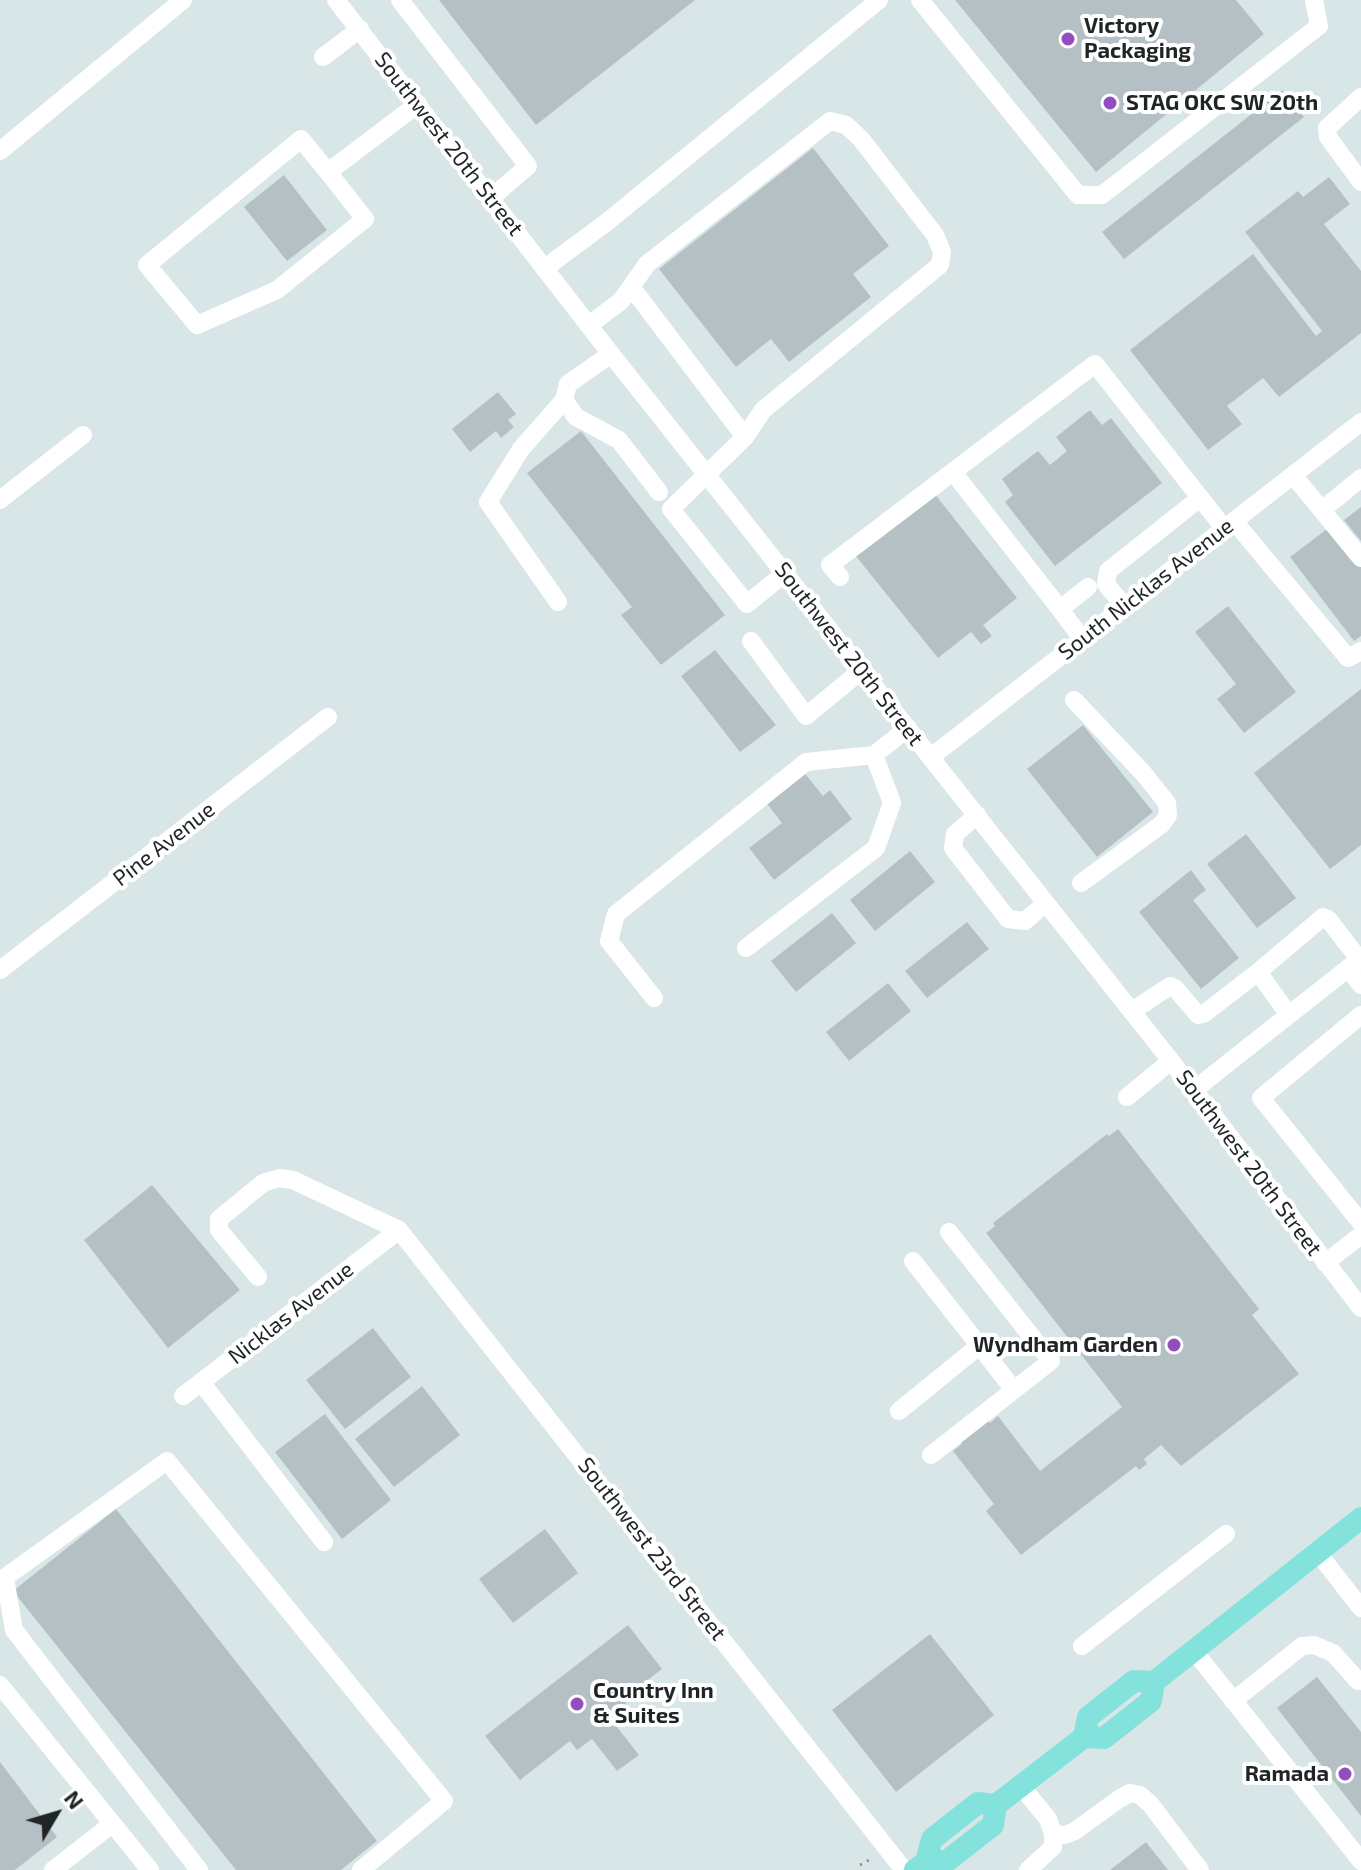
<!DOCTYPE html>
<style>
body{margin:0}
#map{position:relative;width:1361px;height:1870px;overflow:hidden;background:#d9e6e8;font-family:"Exo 2",sans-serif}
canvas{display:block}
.north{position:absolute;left:16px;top:1774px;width:80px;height:80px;-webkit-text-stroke:6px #fff;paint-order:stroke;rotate:52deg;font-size:22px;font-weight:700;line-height:32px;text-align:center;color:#1f2424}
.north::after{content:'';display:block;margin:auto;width:28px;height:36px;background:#1f2424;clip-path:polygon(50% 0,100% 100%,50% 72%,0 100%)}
</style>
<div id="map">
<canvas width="1361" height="1870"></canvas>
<div class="north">N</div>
</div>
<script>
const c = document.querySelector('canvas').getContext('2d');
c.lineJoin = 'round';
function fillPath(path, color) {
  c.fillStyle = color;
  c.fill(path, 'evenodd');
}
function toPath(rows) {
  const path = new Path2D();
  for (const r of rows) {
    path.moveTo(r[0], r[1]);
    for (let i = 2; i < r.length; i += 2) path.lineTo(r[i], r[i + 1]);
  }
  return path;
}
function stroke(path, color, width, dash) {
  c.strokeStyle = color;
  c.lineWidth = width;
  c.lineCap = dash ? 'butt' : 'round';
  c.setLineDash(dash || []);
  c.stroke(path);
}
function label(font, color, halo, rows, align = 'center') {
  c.font = font + ' "Exo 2",sans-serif';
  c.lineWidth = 8;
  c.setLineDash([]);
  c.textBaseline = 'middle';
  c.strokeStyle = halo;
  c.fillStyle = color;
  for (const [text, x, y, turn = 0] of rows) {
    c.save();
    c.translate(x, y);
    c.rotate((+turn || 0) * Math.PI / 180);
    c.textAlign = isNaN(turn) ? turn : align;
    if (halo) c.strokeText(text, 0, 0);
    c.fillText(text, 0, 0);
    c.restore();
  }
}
fillPath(toPath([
 [439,0,695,0,536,125],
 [955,0,1236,0,1264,34,1096,172],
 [1282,90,1304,117,1124,259,1102,232],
 [813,148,889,246,853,274,871,297,789,362,771,339,736,367,659,269],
 [284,175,327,230,287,261,244,207],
 [1329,177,1350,204,1324,224,1361,271,1361,333,1279,397,1263,378,1227,406,1242,424,1208,450,1130,350,1253,254,1316,336,1322,331,1245,232,1298,191,1303,197],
 [498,392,516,414,508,420,514,427,501,438,496,431,470,452,452,429],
 [1090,410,1102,425,1111,418,1162,483,1055,566,1005,502,1013,495,1002,479,1038,451,1050,465,1067,451,1056,437],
 [581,431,725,615,661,665,621,615,632,607,527,473],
 [934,493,1017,598,983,625,992,636,981,644,971,632,938,658,855,555],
 [1361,507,1361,541,1344,520],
 [1331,526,1361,566,1361,636,1354,641,1290,557],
 [1228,606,1296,692,1244,733,1217,699,1236,684,1195,632],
 [715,650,776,725,740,752,681,676],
 [1361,689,1361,845,1330,869,1254,773],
 [1083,725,1153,812,1097,857,1027,769],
 [803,771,823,796,830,790,852,819,774,880,749,848,782,823,765,801],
 [1246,834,1296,898,1257,928,1207,864],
 [910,851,935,882,875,931,850,900],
 [1191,870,1206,890,1193,900,1239,958,1201,989,1139,912],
 [832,913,856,943,796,992,771,961],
 [967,922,989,949,927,998,905,971],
 [888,983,911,1011,849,1061,826,1032],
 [1118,1129,1259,1309,1252,1315,1299,1374,1181,1466,1161,1445,1144,1459,1147,1464,1139,1470,1136,1466,1021,1555,986,1511,994,1504,953,1451,962,1444,959,1441,987,1419,990,1423,998,1416,1040,1471,1122,1407,986,1233,995,1226,993,1223,1107,1134,1109,1136],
 [152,1185,240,1290,168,1348,84,1240],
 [373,1328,411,1377,345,1429,306,1380],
 [422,1386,460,1435,394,1487,355,1439],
 [325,1414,391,1500,342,1539,275,1452],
 [116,1509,377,1841,341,1870,236,1870,13,1591],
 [545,1529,578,1573,513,1623,479,1579],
 [628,1625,662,1669,623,1699,630,1708,613,1722,639,1755,617,1771,592,1739,577,1750,570,1741,520,1780,485,1736],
 [930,1634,994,1715,896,1792,832,1710],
 [1317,1677,1361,1732,1361,1816,1277,1708],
 [0,1762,57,1837,15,1870,0,1870],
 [1146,1842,1168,1870,1110,1870]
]), '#b5c0c5');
stroke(toPath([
 [860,1865,871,1859]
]), '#889192', 3, [2, 6]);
stroke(toPath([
 [336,0,611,354,1194,1090,1361,1308],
 [400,0,528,166,491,198],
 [920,0,1078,195,1102,195,1319,26,1314,0],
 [323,57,360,29],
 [1361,97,1327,128,1328,137,1361,182],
 [0,151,183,0],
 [328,172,365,219,277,290,197,325,147,265,301,139,328,172,418,104],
 [545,268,607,222,879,0],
 [632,288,745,437],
 [589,325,621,301,647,264,830,121,846,125,861,139,935,235,942,252,940,265,763,410,745,437,671,509,747,604,785,573],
 [611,354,568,384,564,400,576,417,619,440,659,492],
 [953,472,1060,609],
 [1293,475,1361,558],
 [0,500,83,435],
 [1322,510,1361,478],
 [1234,521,1348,658,1361,651],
 [840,577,830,565,1095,364,1224,528],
 [558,602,488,502,521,449,564,400],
 [1124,606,1106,584,1108,571,1200,498],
 [1082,639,1060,609,1088,587],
 [751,641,806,716,862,670],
 [1074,700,1144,774,1167,803,1168,815,1162,824,1081,883],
 [931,757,1361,422],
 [977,815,955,834,953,848,1008,919,1025,921,1046,903],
 [746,948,876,848,892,803,874,755],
 [1348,968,1361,985],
 [0,970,328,717],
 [654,998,609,941,616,914,806,762,874,755,908,728],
 [1132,1011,1170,986,1175,988,1198,1015,1205,1013,1258,972],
 [1289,1015,1258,972,1323,917,1328,919,1359,959],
 [1361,1015,1261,1098,1361,1223],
 [1194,1090,1361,958],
 [1127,1097,1171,1061],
 [913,1261,1014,1390],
 [1325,1263,1361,1235],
 [258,1277,219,1230,219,1219,263,1183,279,1178,293,1180,399,1230,904,1870],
 [201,1382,324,1542],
 [183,1396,399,1230],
 [899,1411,979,1346],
 [931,1455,1051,1361,949,1232],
 [1318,1553,1361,1608],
 [5,1578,14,1630,199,1870],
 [0,1581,167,1461,444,1801,361,1870],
 [1082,1646,1226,1534],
 [1194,1651,1361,1861],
 [0,1685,150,1870],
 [1233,1701,1302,1646,1314,1645,1333,1653,1358,1681,1361,1681],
 [1021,1786,1048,1819,1053,1834,1053,1847,1028,1870],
 [1053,1834,1065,1835,1075,1831,1119,1799,1130,1793,1140,1795,1151,1805,1200,1870],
 [53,1870,112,1824]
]), '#fff', 18);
stroke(toPath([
 [1084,1737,1088,1717,1134,1681,1154,1682,1361,1518],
 [926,1862,932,1839,978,1803,996,1805],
 [915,1870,926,1862,947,1861,993,1825,996,1805,1084,1737,1104,1738,1151,1701,1154,1682]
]), '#83e3dc', 22);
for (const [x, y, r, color] of [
 [1068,39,8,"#934dc1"],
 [1110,103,8,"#934dc1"],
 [1174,1345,8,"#934dc1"],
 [577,1704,8,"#934dc1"],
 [1345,1774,8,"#934dc1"]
]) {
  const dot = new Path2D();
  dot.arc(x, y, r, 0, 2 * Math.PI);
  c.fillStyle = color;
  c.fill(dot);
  stroke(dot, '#fff', 3);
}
label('bold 22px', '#1f2424', '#fff', [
 ["Victory",1084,26],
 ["Packaging",1084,51],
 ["STAG OKC SW 20th",1126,103],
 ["Wyndham Garden",1158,1345,"right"],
 ["Country Inn",593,1691],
 ["& Suites",593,1716],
 ["Ramada",1329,1774,"right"]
], 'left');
label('22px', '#1f2424', '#fff', [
 ["Southwest 20th Street",449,144,52],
 ["South Nicklas Avenue",1146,589,-38],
 ["Southwest 20th Street",849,654,52],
 ["Pine Avenue",164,844,-38],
 ["Southwest 20th Street",1249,1163,53],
 ["Nicklas Avenue",291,1313,-38],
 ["Southwest 23rd Street",652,1549,52]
]);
</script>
